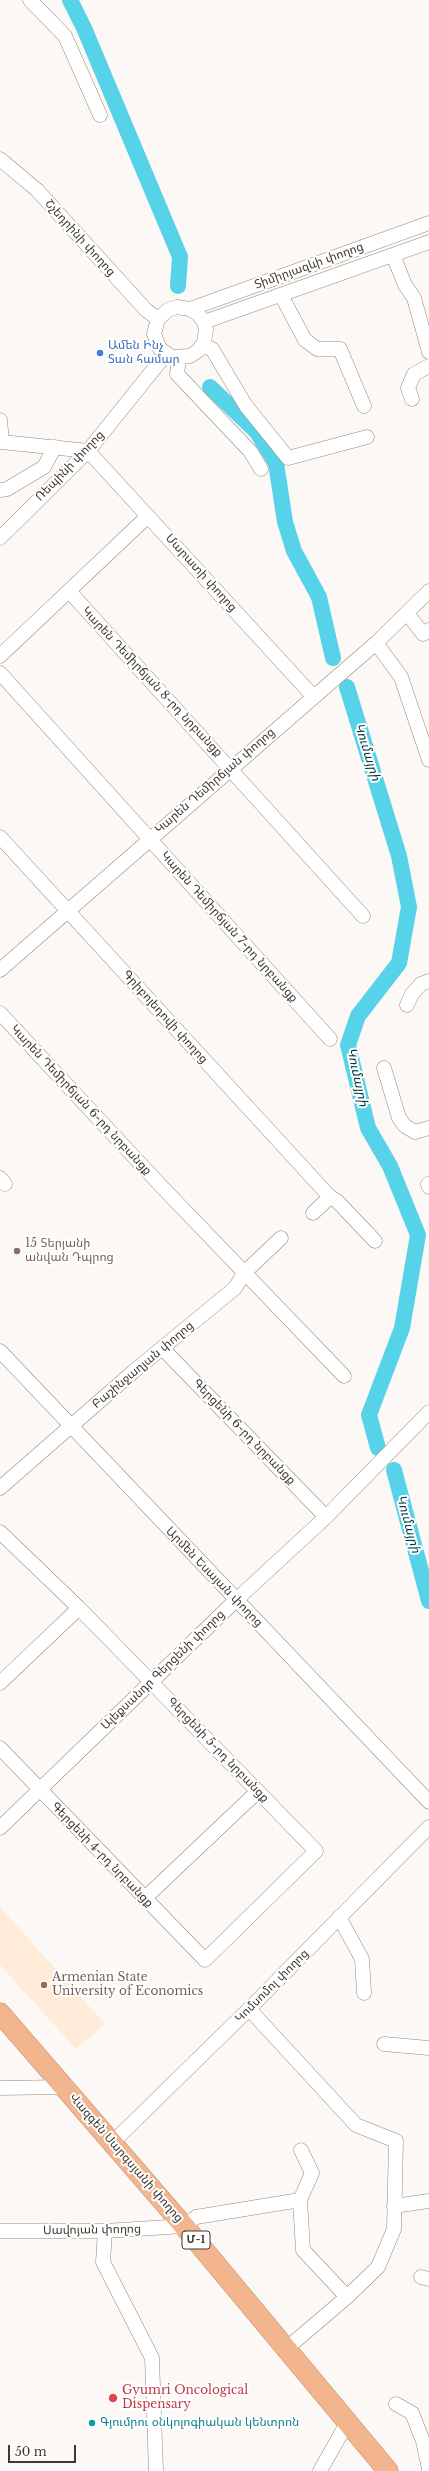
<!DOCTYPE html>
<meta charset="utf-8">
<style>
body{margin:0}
#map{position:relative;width:429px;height:2471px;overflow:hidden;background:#fcf8f5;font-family:"Libre Baskerville",serif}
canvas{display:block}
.scale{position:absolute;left:8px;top:2445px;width:68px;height:18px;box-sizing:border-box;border:2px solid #403932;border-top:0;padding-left:5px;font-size:12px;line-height:14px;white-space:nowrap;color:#403932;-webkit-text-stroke:3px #fff;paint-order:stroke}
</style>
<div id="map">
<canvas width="429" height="2471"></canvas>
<div class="scale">50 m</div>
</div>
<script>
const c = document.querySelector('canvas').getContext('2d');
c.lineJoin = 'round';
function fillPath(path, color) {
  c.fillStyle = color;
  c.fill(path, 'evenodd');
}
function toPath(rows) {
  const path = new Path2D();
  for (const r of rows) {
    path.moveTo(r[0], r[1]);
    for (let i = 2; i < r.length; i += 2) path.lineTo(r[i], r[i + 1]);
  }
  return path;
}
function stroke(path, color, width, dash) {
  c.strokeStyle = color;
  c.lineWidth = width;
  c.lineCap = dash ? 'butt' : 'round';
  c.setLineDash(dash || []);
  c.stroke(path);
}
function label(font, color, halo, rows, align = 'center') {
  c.font = font + ' "Libre Baskerville","Noto Sans Armenian",serif';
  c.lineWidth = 4;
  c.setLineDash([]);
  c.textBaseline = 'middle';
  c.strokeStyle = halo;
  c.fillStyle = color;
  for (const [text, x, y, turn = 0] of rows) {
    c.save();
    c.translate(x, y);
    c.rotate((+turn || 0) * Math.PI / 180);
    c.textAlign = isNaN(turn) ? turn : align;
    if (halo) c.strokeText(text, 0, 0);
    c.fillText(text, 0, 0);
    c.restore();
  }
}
fillPath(toPath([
 [0,1907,105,2024,76,2049,0,1965]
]), '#ffebd8');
stroke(toPath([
 [70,0,84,28,180,257,178,286],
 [210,387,257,432,276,463,285,522,294,551,319,597,333,658],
 [347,687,399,856,409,907,399,963,358,1016,348,1045,368,1128,390,1166,418,1235,402,1328,369,1415,378,1448],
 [394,1470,429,1601]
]), '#56d2e9', 16);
const minor = toPath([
 [30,0,65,36,100,115],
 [0,159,37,190,146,310,158,319],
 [393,255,405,285,414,298,429,352],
 [281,295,305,340,317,349,340,349,364,406],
 [190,309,198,314,204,322,206,330,204,342,199,350,190,356,172,357,160,349,154,334,158,319,168,310,177,307,190,309,429,223],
 [204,322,429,242],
 [202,346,212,349,246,406,288,458,367,437],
 [179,358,177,374,250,451,261,469],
 [412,399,408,388,414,374,429,366],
 [0,420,2,442,88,451,313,696],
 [0,490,7,489,44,467,55,447],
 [0,538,88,451,166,354],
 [69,591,363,916],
 [407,613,423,634,429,630],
 [376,643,401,677,429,760],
 [0,656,148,516],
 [0,673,330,1039],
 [0,837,330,1197,337,1201,375,1241],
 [0,970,376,643,429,591],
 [407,1005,412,994,421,984,429,981],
 [0,1013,162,1187,344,1376],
 [384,1068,399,1118,405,1126,415,1132,429,1128],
 [0,1178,5,1184],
 [428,1184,429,1187],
 [313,1213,330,1197],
 [162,1348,326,1517],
 [0,1351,429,1802],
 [0,1488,133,1372,235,1288,245,1272,281,1238],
 [0,1532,79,1608,316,1851,205,1960,0,1748],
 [0,1683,79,1608],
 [0,1828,236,1600,326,1517,429,1412],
 [144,1899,257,1792],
 [339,1917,362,1959,364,1993],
 [249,2009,356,2125,396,2141,394,2229,378,2267,347,2297,286,2349],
 [384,2044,429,2048],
 [0,2088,63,2087],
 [113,2142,249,2009,429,1827],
 [301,2150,312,2173,300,2200,303,2250,347,2297],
 [394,2206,429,2201],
 [0,2231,105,2231,184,2226,196,2217,300,2200],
 [105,2231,103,2262,152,2358,156,2471],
 [421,2277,429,2279],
 [396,2404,412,2413,423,2441,429,2469],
 [320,2471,347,2423]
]);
const highway = toPath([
 [0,2013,184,2226,388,2471]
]);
stroke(minor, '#988776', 15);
stroke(highway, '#b48a6e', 21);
stroke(minor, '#fff', 14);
stroke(highway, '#f2b58e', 20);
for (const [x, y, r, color] of [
 [100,353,4,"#3f7fe0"],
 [17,1251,4,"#8d6e63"],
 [44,1985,4,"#8d6e63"],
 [113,2398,5,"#e0444e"],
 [92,2423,4,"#0f9aa8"]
]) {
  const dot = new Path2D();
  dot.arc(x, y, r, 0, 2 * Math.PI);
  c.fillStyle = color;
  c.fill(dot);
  stroke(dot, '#fff', 1.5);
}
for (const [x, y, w] of [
 [196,2240,28]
]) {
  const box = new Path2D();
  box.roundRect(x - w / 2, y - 9, w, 18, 3);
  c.fillStyle = '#fff';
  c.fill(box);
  stroke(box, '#403932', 1);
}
label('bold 11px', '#403932', null, [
 ["Մ-1",196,2240]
]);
label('12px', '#403932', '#fff', [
 ["Շչեդրինի փողոց",80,238,48],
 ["Տիմիրյազևի փողոց",309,266,-20],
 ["Ռեպինի փողոց",70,466,-46],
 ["Մարատի փողոց",201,573,48],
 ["Կարեն Դեմիրճյան 8-րդ նրբանցք",152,682,47],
 ["Կարեն Դեմիրճյան փողոց",215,781,-41],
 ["Կարեն Դեմիրճյան 7-րդ նրբանցք",229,927,48],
 ["Գրիբոյեդովի փողոց",165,1017,48],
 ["Կարեն Դեմիրճյան 6-րդ նրբանցք",81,1100,47],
 ["Բաշինջաղյան փողոց",143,1365,-40],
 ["Գերցենի 6-րդ նրբանցք",244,1432,46],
 ["Արմեն Եսայան փողոց",214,1577,46],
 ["Ալեքսանդր Գերցենի փողոց",163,1670,-44],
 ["Գերցենի 5-րդ նրբանցք",218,1750,46],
 ["Գերցենի 4-րդ նրբանցք",102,1855,46],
 ["Կոմսոմոլ փողոց",272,1986,-45],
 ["Վազգեն Սարգսյանի փողոց",126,2158,49],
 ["Սավոյան փողոց",92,2230,-1]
]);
label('12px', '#366cbe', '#fff', [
 ["Ամեն Ինչ",108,346],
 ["Տան համար",108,360]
], 'left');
label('12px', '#785e54', '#fff', [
 ["15 Տերյանի",25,1244],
 ["անվան Դպրոց",25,1258],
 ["Armenian State",52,1978],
 ["University of Economics",52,1992]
], 'left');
label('12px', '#be3a42', '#fff', [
 ["Gyumri Oncological",122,2391],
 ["Dispensary",122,2405]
], 'left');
label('12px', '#0d838f', '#fff', [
 ["Գյումրու օնկոլոգիական կենտրոն",100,2423]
], 'left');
label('italic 13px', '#003c45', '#fff', [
 ["Կումայրի",367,752,73],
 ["Կումայրի",357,1077,78],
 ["Կումայրի",408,1524,75]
]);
</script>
